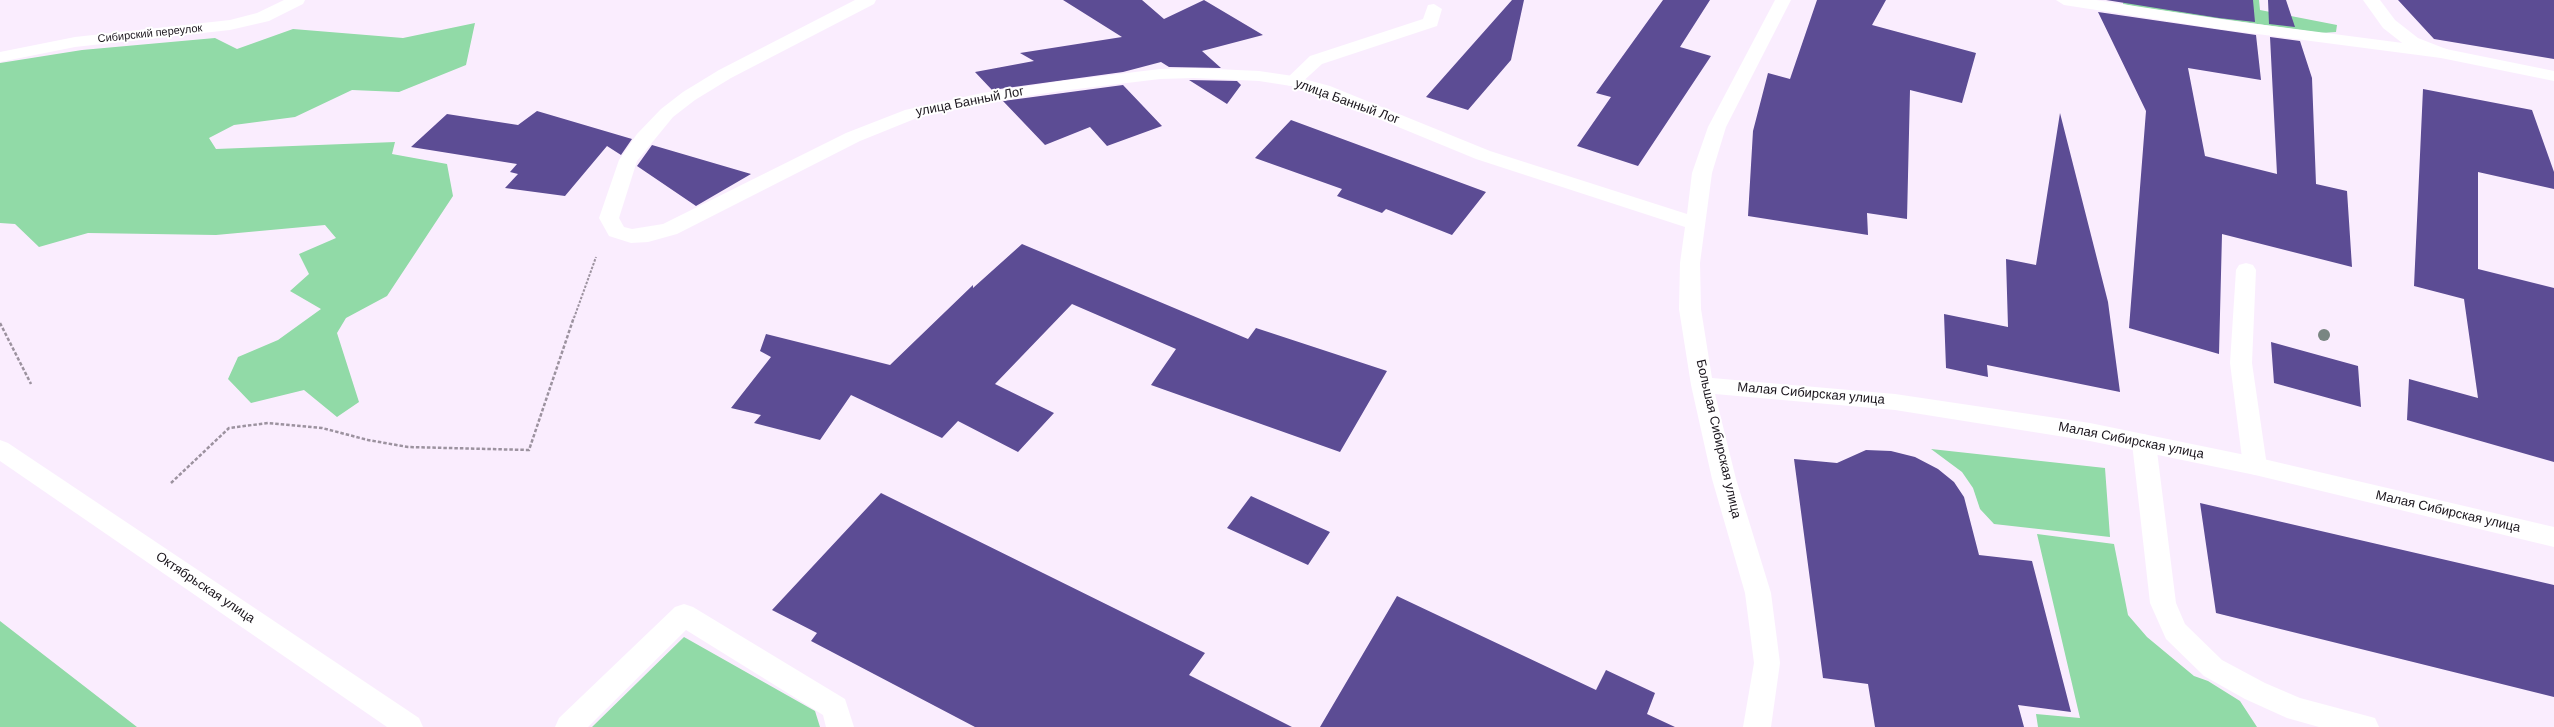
<!DOCTYPE html>
<meta charset="utf-8">
<style>
body{margin:0}
canvas{display:block;background:#faedfe}
</style>
<canvas width="2554" height="727"></canvas>
<script>
const c = document.querySelector('canvas').getContext('2d');
c.lineJoin = 'round';
function fillPath(path, color) {
  c.fillStyle = color;
  c.fill(path, 'evenodd');
}
function toPath(rows) {
  const path = new Path2D();
  for (const r of rows) {
    path.moveTo(r[0], r[1]);
    for (let i = 2; i < r.length; i += 2) path.lineTo(r[i], r[i + 1]);
  }
  return path;
}
function stroke(path, color, width, dash) {
  c.strokeStyle = color;
  c.lineWidth = width;
  c.lineCap = dash ? 'butt' : 'round';
  c.setLineDash(dash || []);
  c.stroke(path);
}
function label(font, color, halo, rows, align = 'center') {
  c.font = font + ' "DM Sans",sans-serif';
  c.lineWidth = 4;
  c.setLineDash([]);
  c.textBaseline = 'middle';
  c.strokeStyle = halo;
  c.fillStyle = color;
  for (const [text, x, y, turn = 0] of rows) {
    c.save();
    c.translate(x, y);
    c.rotate((+turn || 0) * Math.PI / 180);
    c.textAlign = isNaN(turn) ? turn : align;
    if (halo) c.strokeText(text, 0, 0);
    c.fillText(text, 0, 0);
    c.restore();
  }
}
fillPath(toPath([
 [2124,0,2259,0,2260,10,2337,25,2336,32,2321,33,2137,7,2123,4],
 [475,23,466,65,399,92,352,90,295,117,234,125,209,138,216,149,395,142,392,154,447,164,453,196,387,296,346,318,337,333,359,402,337,417,304,390,251,403,228,379,238,357,278,340,321,309,290,291,309,274,299,254,336,238,325,225,216,235,88,233,39,247,15,224,0,223,0,63,82,50,215,38,237,49,293,29,403,38],
 [1931,449,2105,468,2110,537,1994,524,1980,509,1973,488,1962,472],
 [2037,534,2114,544,2128,615,2147,637,2194,676,2208,681,2240,701,2257,727,2038,727,2036,714,2080,718],
 [0,621,137,727,0,727],
 [684,637,815,711,820,727,592,727]
]), '#91daa7');
fillPath(toPath([
 [1063,0,1142,0,1164,19,1204,0,1263,35,1202,51,1221,68,1169,67,1161,62,1123,72,992,90,975,72,1034,61,1020,53,1122,37],
 [1512,0,1524,0,1511,60,1468,110,1426,97],
 [1663,0,1710,0,1680,47,1711,56,1638,166,1577,146,1611,97,1596,93],
 [1817,0,1886,0,1872,25,1976,53,1962,103,1910,90,1907,219,1867,213,1868,235,1748,216,1753,131,1768,73,1790,79],
 [2106,0,2253,0,2255,22,2219,18],
 [2268,0,2286,0,2295,27,2269,24],
 [2398,0,2554,0,2554,59,2434,39],
 [2098,12,2256,35,2261,80,2188,68,2205,156,2277,174,2270,37,2300,41,2312,78,2316,184,2347,191,2352,267,2222,234,2219,354,2129,328,2146,111],
 [1189,80,1237,81,1241,85,1227,104],
 [1123,85,1162,126,1107,146,1090,127,1045,145,1003,101],
 [2423,89,2532,110,2554,172,2554,189,2478,172,2478,269,2554,288,2554,462,2407,420,2409,379,2478,398,2464,299,2414,286],
 [537,111,632,139,621,155,607,146,565,196,505,188,518,174,510,172,517,164,411,147,447,114,518,125],
 [2060,113,2108,302,2120,392,1987,365,1988,377,1946,368,1944,314,2008,327,2006,259,2036,265],
 [1291,120,1394,158,1486,192,1452,235,1386,209,1382,213,1337,196,1342,189,1255,158],
 [652,145,751,174,696,206,637,166],
 [1022,244,1248,339,1256,328,1387,371,1340,452,1151,385,1176,349,1072,304,995,384,1054,413,1018,452,958,421,942,438,851,395,820,440,754,423,761,415,731,408,771,357,760,351,766,334,890,365,973,285,973,288],
 [2271,342,2358,366,2361,407,2274,383],
 [1866,450,1891,451,1915,457,1938,469,1954,482,1964,497,1979,555,2032,561,2071,712,2018,705,2024,727,1875,727,1868,684,1823,678,1794,459,1837,463],
 [881,493,1205,653,1189,675,1292,727,975,727,811,641,817,633,772,610],
 [1251,496,1330,532,1308,565,1227,528],
 [2200,503,2554,585,2554,697,2216,613],
 [1397,596,1596,690,1606,670,1655,693,1647,714,1675,727,1320,727]
]), '#5c4c94');
stroke(toPath([
 [574,318,596,257]
]), '#9c929f', 2, [2.5, 1.5]);
stroke(toPath([
 [0,323,31,384],
 [171,483,229,428,268,423,322,428,368,440,408,447,529,450,574,317]
]), '#9c929f', 2.5, [3.5, 2]);
fillPath(toPath([
 [2056,0,2096,0,2219,19,2441,48,2447,49,2450,53,2447,57,2441,58,2219,29,2064,5,2056,0],
 [1434,4,1442,9,1437,26,1322,64,1299,85,1293,86,1287,85,1284,81,1310,56,1423,19,1428,5,1434,4],
 [2246,263,2253,265,2256,270,2252,363,2267,466,2263,472,2255,475,2247,472,2243,466,2230,363,2236,270,2239,265,2246,263],
 [2144,434,2152,437,2156,443,2176,603,2185,624,2222,660,2265,683,2300,698,2375,718,2379,727,2319,727,2287,718,2245,699,2204,676,2166,639,2150,603,2132,443,2136,437,2144,434],
 [684,604,693,607,845,699,854,727,826,727,823,715,686,630,588,727,555,727,559,718,675,607,684,604]
]), '#fff');
fillPath(toPath([
 [284,0,305,0,303,4,269,21,230,30,75,47,0,62,0,52,75,37,230,20,257,13,284,0],
 [855,0,876,0,874,4,731,78,695,100,673,117,637,161,619,218,624,227,632,229,663,224,846,133,905,110,982,93,1061,81,1160,69,1194,68,1259,71,1293,76,1330,86,1490,151,1687,214,1692,173,1708,127,1775,0,1791,0,1726,127,1712,173,1700,263,1701,309,1712,378,1895,394,2090,423,2255,457,2554,527,2554,547,2255,475,2090,441,1895,410,1715,394,1736,479,1771,593,1780,663,1771,727,1743,727,1754,663,1745,593,1712,479,1691,385,1679,309,1680,263,1685,227,1476,159,1318,94,1291,86,1259,81,1194,78,1160,79,1061,91,982,103,917,118,860,141,677,234,648,242,631,243,609,236,599,218,619,160,637,134,661,109,683,92,719,70,855,0],
 [2363,0,2380,0,2395,20,2418,38,2446,49,2554,71,2554,81,2441,58,2406,46,2383,28,2363,0]
]), '#fff');
fillPath(toPath([
 [0,440,8,443,419,718,423,727,387,727,0,461,0,440]
]), '#fff');
c.fillStyle = '#798682';
for (const [x, y] of [
 [2324,335]
]) {
  c.beginPath();
  c.arc(x, y, 6, 0, 2 * Math.PI);
  c.fill();
}
label('11px', '#1a151c', '#fff', [
 ["Сибирский переулок",150,34,-6]
]);
label('13px', '#1a151c', '#fff', [
 ["улица Банный Лог",970,102,-11],
 ["улица Банный Лог",1347,102,20],
 ["Малая Сибирская улица",1811,394,5],
 ["Большая Сибирская улица",1718,439,77],
 ["Малая Сибирская улица",2131,441,11],
 ["Малая Сибирская улица",2448,512,13],
 ["Октябрьская улица",205,588,34]
]);
</script>
